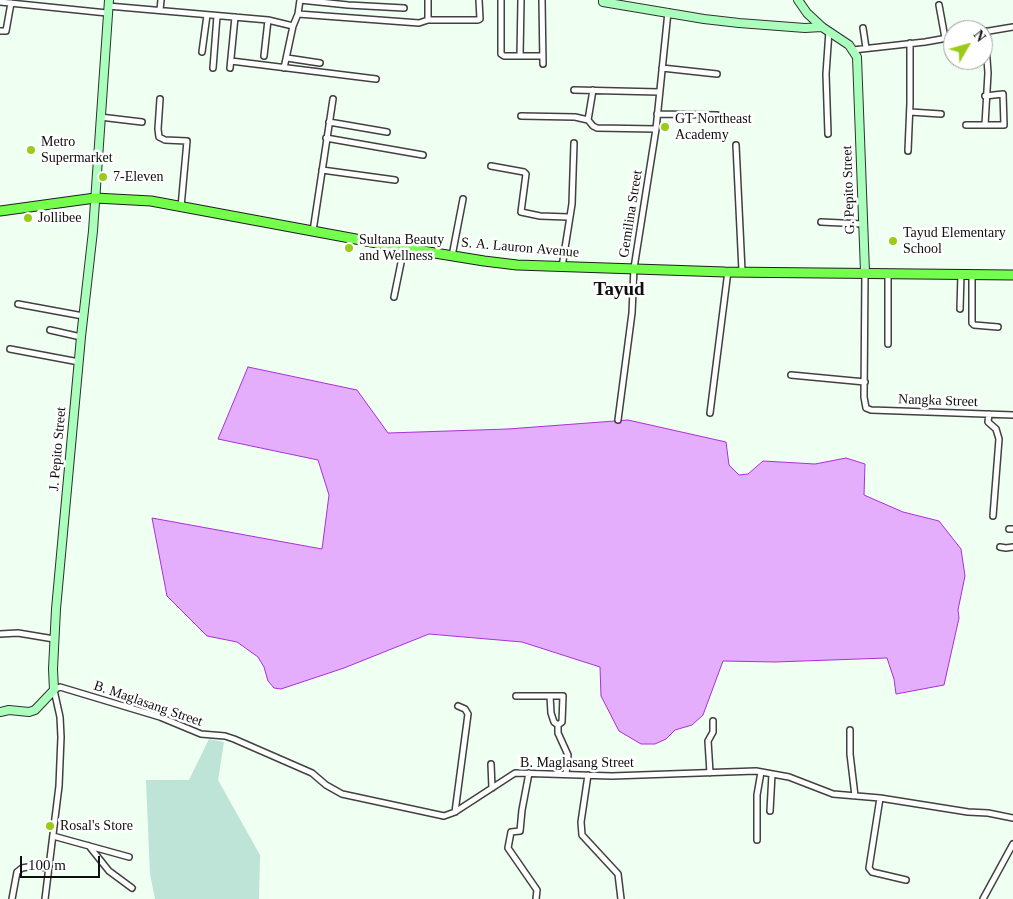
<!DOCTYPE html>
<style>
body{margin:0}
#map{position:relative;width:1013px;height:899px;overflow:hidden;background:#effff1;font-family:Georgia,serif}
canvas{display:block}
.north{position:absolute;left:943px;top:20px;width:50px;height:50px;box-sizing:border-box;background:#fff;border:1px solid #9f9f9f;border-radius:50%;rotate:52deg;font-size:14px;font-weight:700;line-height:20px;text-align:center;color:#0e0e0e}
.north::after{content:'';display:block;margin:auto;width:18px;height:22px;background:#9acb19;clip-path:polygon(50% 0,100% 100%,50% 72%,0 100%)}
.scale{position:absolute;left:20px;top:856px;width:80px;height:22px;box-sizing:border-box;border:2px solid #0e0e0e;border-top:0;padding-left:6px;font-size:15px;line-height:18px;white-space:nowrap;color:#0e0e0e;-webkit-text-stroke:4px #fff;paint-order:stroke}
</style>
<div id="map">
<canvas width="1013" height="899"></canvas>
<div class="north">N</div>
<div class="scale">100 m</div>
</div>
<script>
const c = document.querySelector('canvas').getContext('2d');
c.lineJoin = 'round';
function fillPath(path, color) {
  c.fillStyle = color;
  c.fill(path, 'evenodd');
}
function toPath(rows) {
  const path = new Path2D();
  for (const r of rows) {
    path.moveTo(r[0], r[1]);
    for (let i = 2; i < r.length; i += 2) path.lineTo(r[i], r[i + 1]);
  }
  return path;
}
function stroke(path, color, width, dash) {
  c.strokeStyle = color;
  c.lineWidth = width;
  c.lineCap = dash ? 'butt' : 'round';
  c.setLineDash(dash || []);
  c.stroke(path);
}
function label(font, color, halo, rows, align = 'center') {
  c.font = font + ' Georgia,serif';
  c.lineWidth = 5;
  c.setLineDash([]);
  c.textBaseline = 'middle';
  c.strokeStyle = halo;
  c.fillStyle = color;
  for (const [text, x, y, turn = 0] of rows) {
    c.save();
    c.translate(x, y);
    c.rotate((+turn || 0) * Math.PI / 180);
    c.textAlign = isNaN(turn) ? turn : align;
    if (halo) c.strokeText(text, 0, 0);
    c.fillText(text, 0, 0);
    c.restore();
  }
}
fillPath(toPath([
 [209,739,224,742,218,780,260,855,259,899,155,899,150,874,146,780,189,780]
]), '#bde4d6');
const water = toPath([
 [248,367,357,390,388,433,508,429,628,420,726,442,729,465,739,475,748,474,763,461,815,464,846,458,865,464,864,495,903,512,939,521,961,549,965,576,958,610,959,618,944,685,896,694,894,679,887,658,775,662,723,661,703,715,692,725,675,730,666,739,655,744,641,744,619,731,601,696,600,667,522,642,429,634,344,668,281,689,274,688,268,681,264,667,258,657,237,642,207,636,167,596,152,518,322,549,329,495,318,460,218,439,248,367]
]);
fillPath(water, '#e4aefc');
stroke(water, '#aa2fda', 1);
const street = toPath([
 [501,0,501,54,504,56,543,56],
 [542,0,543,64],
 [0,2,107,13],
 [939,5,945,38],
 [108,6,268,20,293,26],
 [160,10,161,0],
 [298,14,419,23,428,20,478,20,480,19,479,0],
 [428,20,428,0],
 [863,28,866,48],
 [0,31,6,31,11,3],
 [985,31,988,73,985,125],
 [983,32,1013,27],
 [853,50,925,42,953,37],
 [202,52,207,15],
 [264,56,268,20],
 [520,56,521,0],
 [287,58,320,63],
 [231,61,376,79],
 [213,68,217,16],
 [230,68,235,17],
 [284,68,293,26,298,14,300,0,348,5,404,8],
 [662,68,717,74],
 [574,90,659,92],
 [160,99,158,129,159,137,165,140,187,141,181,207],
 [910,112,941,114],
 [657,114,717,115],
 [521,116,575,117,588,120,593,126,597,128,656,129],
 [100,117,142,122],
 [588,120,593,90],
 [329,122,387,132],
 [966,125,1004,125,1003,94,985,96],
 [828,134,826,74,829,31],
 [326,138,423,155],
 [736,145,742,271],
 [908,151,910,103,910,43],
 [491,166,524,172,526,174,521,212,540,216,568,217],
 [322,170,395,180],
 [821,222,863,224],
 [313,231,333,99],
 [452,256,463,199],
 [562,267,572,204,574,143],
 [865,272,864,397,866,408,871,410,1013,415],
 [972,274,972,323,974,325,998,327],
 [394,297,404,248],
 [18,304,83,316],
 [960,309,961,274],
 [50,330,81,337],
 [888,344,888,274],
 [10,349,79,362],
 [791,375,865,382],
 [710,413,728,271],
 [989,414,988,422,996,429,999,439,993,516],
 [618,420,632,313,634,268,656,129,668,12],
 [1009,529,1013,529],
 [1000,547,1006,548,1013,547],
 [0,634,18,633,54,639],
 [516,696,563,696,562,722,558,725,558,733,568,755,566,774],
 [550,696,551,713,554,722,558,725],
 [850,730,850,754,855,796],
 [491,764,492,788],
 [529,773,522,810,520,831,511,832,508,848,537,890,536,899],
 [710,773,708,741,713,732,713,721],
 [588,775,581,822,582,835,618,874,621,899],
 [880,798,869,868,872,872,906,880],
 [770,811,772,774],
 [455,812,468,714,465,709,458,706],
 [53,836,129,857],
 [757,840,757,795,761,772],
 [89,846,109,871,132,888],
 [12,899,17,872,22,868,34,866,48,868],
 [45,899,59,786,61,737,60,717,54,690,60,687,160,717,201,734,225,736,234,739,312,773,326,785,342,794,444,816,455,812,515,773,612,776,756,771,789,777,833,794,880,798,968,812,988,813,1013,818],
 [983,899,1013,844]
]);
const secondary = toPath([
 [603,0,603,2,704,19,739,23,805,28,822,27],
 [798,0,807,13,822,27,849,45,857,57,865,272],
 [0,712,9,710,29,712,35,710,54,690,53,669,56,609,81,337,93,231,109,0]
]);
const highway = toPath([
 [0,211,95,198,151,201,404,248,484,261,517,265,725,272,1013,275]
]);
stroke(street, '#414141', 8);
stroke(secondary, '#303030', 10);
stroke(highway, '#1f1f1f', 11);
stroke(street, '#fff', 5);
stroke(secondary, '#aaffbc', 8);
stroke(highway, '#74ff4d', 9);
for (const [x, y, r, color] of [
 [665,127,5,"#9acb19"],
 [31,150,5,"#9acb19"],
 [103,177,5,"#9acb19"],
 [28,218,5,"#9acb19"],
 [893,241,5,"#9acb19"],
 [349,248,5,"#9acb19"],
 [50,826,5,"#9acb19"]
]) {
  const dot = new Path2D();
  dot.arc(x, y, r, 0, 2 * Math.PI);
  c.fillStyle = color;
  c.fill(dot);
  stroke(dot, '#fff', 2);
}
label('14px', '#0e0e0e', '#fff', [
 ["GT Northeast",675,119],
 ["Academy",675,135],
 ["Metro",41,142],
 ["Supermarket",41,158],
 ["7-Eleven",113,177],
 ["Jollibee",38,218],
 ["Tayud Elementary",903,233],
 ["School",903,249],
 ["Sultana Beauty",359,240],
 ["and Wellness",359,256],
 ["Rosal's Store",60,826]
], 'left');
label('14px', '#0e0e0e', '#fff', [
 ["G. Pepito Street",849,190,-92],
 ["Gemilina Street",631,214,-81],
 ["S. A. Lauron Avenue",520,248,5],
 ["Nangka Street",938,401,2],
 ["J. Pepito Street",58,449,-85],
 ["B. Maglasang Street",148,704,19],
 ["B. Maglasang Street",577,763]
]);
label('bold 19px', '#0e0e0e', '#fff', [
 ["Tayud",619,290]
]);
</script>
